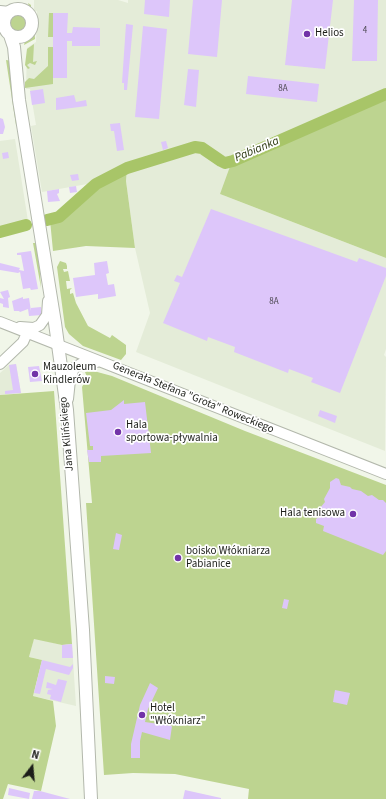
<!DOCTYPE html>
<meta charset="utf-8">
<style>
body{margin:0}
#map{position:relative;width:386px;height:799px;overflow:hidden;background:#f1f6e9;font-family:"Source Sans 3",sans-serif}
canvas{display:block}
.north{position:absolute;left:12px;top:747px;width:40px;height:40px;-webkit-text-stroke:3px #fff;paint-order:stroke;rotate:16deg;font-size:11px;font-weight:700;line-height:16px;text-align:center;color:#1c1e19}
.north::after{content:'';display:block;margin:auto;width:14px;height:18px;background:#1c1e19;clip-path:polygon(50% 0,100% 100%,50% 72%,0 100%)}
</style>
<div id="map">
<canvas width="386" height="799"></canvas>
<div class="north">N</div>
</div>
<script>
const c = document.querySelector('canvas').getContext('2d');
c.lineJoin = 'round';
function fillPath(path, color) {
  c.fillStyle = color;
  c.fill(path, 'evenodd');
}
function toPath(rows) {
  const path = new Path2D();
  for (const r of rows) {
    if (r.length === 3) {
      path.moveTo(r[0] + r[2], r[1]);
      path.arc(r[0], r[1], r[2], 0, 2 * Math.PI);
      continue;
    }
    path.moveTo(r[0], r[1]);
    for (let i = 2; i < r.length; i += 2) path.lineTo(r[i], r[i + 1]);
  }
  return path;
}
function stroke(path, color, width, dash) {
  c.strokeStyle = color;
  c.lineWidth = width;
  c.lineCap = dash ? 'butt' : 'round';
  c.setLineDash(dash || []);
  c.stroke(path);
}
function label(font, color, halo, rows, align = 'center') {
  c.font = font + ' "Source Sans 3",sans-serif';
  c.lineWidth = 3.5;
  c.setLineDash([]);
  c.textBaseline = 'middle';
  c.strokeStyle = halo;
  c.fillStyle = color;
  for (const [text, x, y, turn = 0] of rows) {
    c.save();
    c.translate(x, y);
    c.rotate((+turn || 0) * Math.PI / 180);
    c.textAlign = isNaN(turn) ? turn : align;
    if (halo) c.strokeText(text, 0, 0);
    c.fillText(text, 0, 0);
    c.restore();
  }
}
fillPath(toPath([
 [34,0,118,0,128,3,128,0,386,0,386,94,220,194,386,258,386,349,384,355,386,357,385,451,136,352,150,313,135,248,126,181,127,165,93,183,42,192,31,126,36,125,30,89,26,89,27,48,36,42,37,11,34,12],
 [15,139,28,221,0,228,0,141],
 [16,364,21,393,0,395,0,373,9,365],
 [34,638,62,645,72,644,76,706,33,696,42,660,29,657]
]), '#e4ecd8');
fillPath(toPath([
 [28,3,31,5,31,11,34,19,35,39,24,45,25,41,32,32,34,24],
 [49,13,53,13,53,37,48,37],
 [17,23,9],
 [34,44,33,62,37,61,35,65,30,63,27,65,30,68,28,69,25,65,27,49],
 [48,47,53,47,53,84,25,88,25,82,29,78,34,79,48,66],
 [6,60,12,61,17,125,16,125],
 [386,93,386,258,220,194,232,161],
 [127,168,126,181,135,248,86,246,53,251,50,220,59,217,96,184],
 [33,243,36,243,39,259,41,288],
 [60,261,66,263,67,266,67,269,63,269,64,272,68,271,70,281,66,281,67,289,72,288,70,290,70,294,73,293,76,303,88,326,110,338,112,335,126,345,126,354,121,360,83,346,69,334,65,327,57,267],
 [90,370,112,376,245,431,386,485,386,799,248,799,249,789,175,774,133,773,104,775,86,503,92,503,82,387,87,377,85,372],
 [54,391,72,644,62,645,34,639,29,657,42,660,33,696,53,701,56,726,41,791,8,784,3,799,0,799,0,395]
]), '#bdd490');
stroke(toPath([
 [47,220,59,217,96,184,127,168,195,147,202,148,221,161,225,163,233,161,386,94],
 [0,232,26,225]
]), '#a8c568', 12);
fillPath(toPath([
 [145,0,170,0,169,17,144,14],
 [193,0,222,0,217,57,188,54],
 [292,0,333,0,325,69,285,65],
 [354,0,378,0,377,61,352,61],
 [53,13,68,13,67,33,72,33,73,27,100,28,100,46,72,46,72,41,67,41,67,78,53,78],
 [126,24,133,25,127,90,124,90,124,83,122,83],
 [143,26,167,29,159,119,135,117],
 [188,69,199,70,196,107,184,105],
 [248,76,319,84,317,102,246,94],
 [43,89,45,103,32,105,30,91],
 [74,95,76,102,86,100,87,106,56,110,56,98],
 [0,118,3,119,5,127,3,134,0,134],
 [120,123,124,150,117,151,114,131,111,131,110,124],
 [166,141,168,148,163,150,161,142],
 [8,152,9,158,3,159,2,153],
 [78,174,79,180,72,181,70,175],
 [76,186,77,192,70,193,69,187],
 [59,189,59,193,57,194,60,201,48,202,47,191],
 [211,209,357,262,359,258,386,268,386,276,340,393,311,382,313,378,289,369,288,373,234,352,235,347,208,337,207,341,163,323,180,283,174,281,177,275,182,277],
 [31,251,38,289,31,290,30,288,23,289,20,272,18,273,0,270,0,263,20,268,19,270,24,271,21,255,17,255,17,253],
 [107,261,109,273,106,274,108,285,114,284,116,296,98,299,98,294,76,297,73,278,95,275,94,263],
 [8,290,10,297,8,298,9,308,3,307,3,304,0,303,0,298,4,299,0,292],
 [23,297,23,299,29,298,31,311,31,308,41,307,42,315,29,316,28,309,20,312,19,311,14,311,12,301],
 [16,364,21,393,5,394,5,391,13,390,9,365],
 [39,366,42,381,30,382,28,367],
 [124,400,124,404,145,402,151,453,101,456,101,462,89,462,87,450,93,450,93,446,90,446,86,413,111,410],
 [320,410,337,416,335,423,318,416],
 [336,478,339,479,341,485,350,487,352,489,361,491,368,496,372,495,379,500,383,500,386,503,386,551,383,555,323,531,324,526,316,523,316,519,319,517,320,508,325,502,324,499,330,488,330,482],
 [116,533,122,535,119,550,113,549],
 [284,599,289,600,287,609,282,608],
 [72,644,73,658,62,658,62,645],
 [42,660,70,667,73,664,73,668,69,675,46,669,40,694,34,693],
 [105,676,115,677,114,684,105,683],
 [58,679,67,681,61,702,50,699,51,695,47,694,48,690,53,689,46,688,47,682,56,685],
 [150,683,158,688,148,709,145,722,172,726,170,740,142,732,140,741,140,758,131,758,131,744,140,705],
 [335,690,350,693,347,705,333,702],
 [9,788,30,793,29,799,8,795],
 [185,790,221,798,221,799,183,799],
 [34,791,40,791,70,799,32,799]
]), '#ddc6fa');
const minor = toPath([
 [0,11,10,12],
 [0,20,4,26],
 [0,322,386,474],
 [20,327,34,328,40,325,47,315,48,301],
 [0,364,23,342,27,333],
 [68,399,70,380,74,368,84,362,97,362]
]);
const major = toPath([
 [18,23,14],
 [10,35,14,47,19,100,55,323,67,410,83,630,91,799]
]);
stroke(minor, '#b3b8ac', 12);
stroke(major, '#b3b8ac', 14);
stroke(minor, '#fff', 10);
stroke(major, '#fff', 12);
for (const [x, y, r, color] of [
 [307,34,4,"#7233a8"],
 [35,374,4,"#7233a8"],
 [118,432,4,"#7233a8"],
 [353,514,4,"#7233a8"],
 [178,558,4,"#7233a8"],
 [142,715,4,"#7233a8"]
]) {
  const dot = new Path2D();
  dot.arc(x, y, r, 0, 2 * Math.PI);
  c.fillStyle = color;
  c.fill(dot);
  stroke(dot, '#fff', 1.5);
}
label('9px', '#4c4851', null, [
 ["4",365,31],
 ["8A",283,89],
 ["8A",274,302]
]);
label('11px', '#1c1e19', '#fff', [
 ["Helios",315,34],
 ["Mauzoleum",43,368],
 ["Kindlerów",43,381],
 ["Hala",126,426],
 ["sportowa-pływalnia",126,439],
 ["Hala tenisowa",345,514,"right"],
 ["boisko Włókniarza",186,552],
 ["Pabianice",186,565],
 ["Hotel",150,709],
 ["\"Włókniarz\"",150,722]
], 'left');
label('11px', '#1c1e19', '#fff', [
 ["Generała Stefana \"Grota\" Roweckiego",193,398,22],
 ["Jana Kilińskiego",67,434,-95]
]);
label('italic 12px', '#2e3a13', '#fff', [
 ["Pabianka",257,150,-23]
]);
</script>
